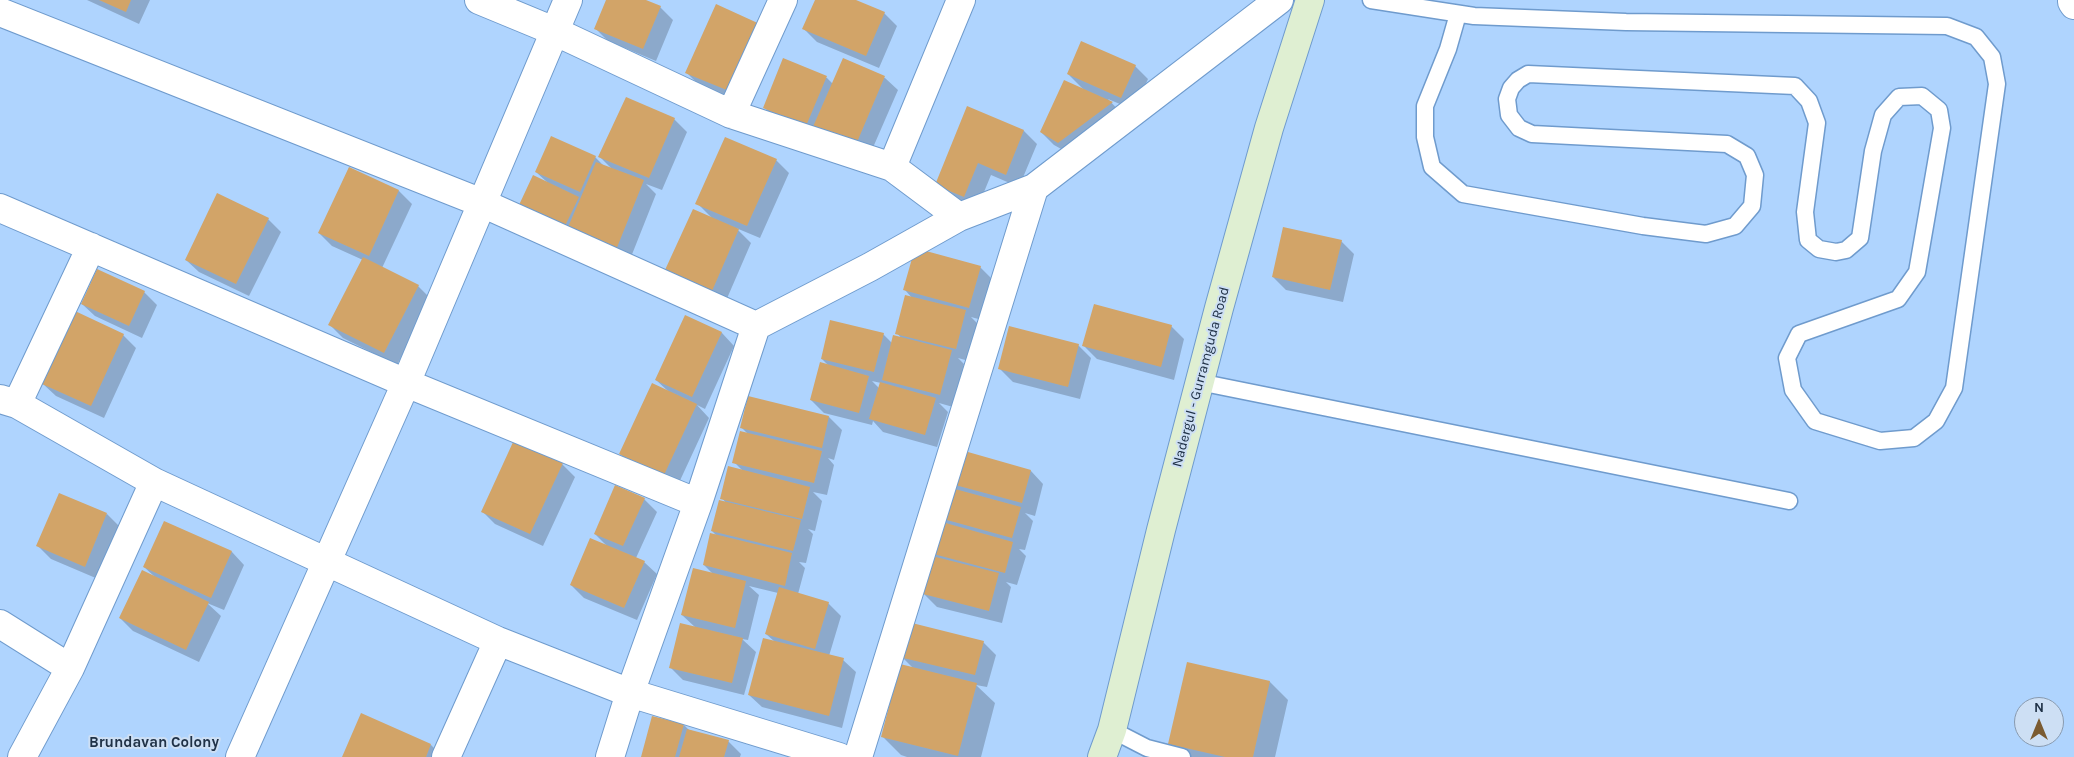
<!DOCTYPE html>
<style>
body{margin:0}
#map{position:relative;width:2074px;height:757px;overflow:hidden;background:#afd4fe;font-family:Karla,sans-serif}
canvas{display:block}
.north{position:absolute;left:2014px;top:697px;width:50px;height:50px;box-sizing:border-box;background:#cddff4;border:1px solid #889aaf;border-radius:50%;rotate:0deg;font-size:14px;font-weight:700;line-height:20px;text-align:center;color:#203247}
.north::after{content:'';display:block;margin:auto;width:18px;height:22px;background:#7b5b31;clip-path:polygon(50% 0,100% 100%,50% 72%,0 100%)}
</style>
<div id="map">
<canvas width="2074" height="757"></canvas>
<div class="north">N</div>
</div>
<script>
const c = document.querySelector('canvas').getContext('2d');
c.lineJoin = 'round';
function fillPath(path, color) {
  c.fillStyle = color;
  c.fill(path, 'evenodd');
}
function toPath(rows) {
  const path = new Path2D();
  for (const r of rows) {
    path.moveTo(r[0], r[1]);
    for (let i = 2; i < r.length; i += 2) path.lineTo(r[i], r[i + 1]);
  }
  return path;
}
function stroke(path, color, width, dash) {
  c.strokeStyle = color;
  c.lineWidth = width;
  c.lineCap = dash ? 'butt' : 'round';
  c.setLineDash(dash || []);
  c.stroke(path);
}
function label(font, color, halo, rows, align = 'center') {
  c.font = font + ' Karla,sans-serif';
  c.lineWidth = 4;
  c.setLineDash([]);
  c.textBaseline = 'middle';
  c.strokeStyle = halo;
  c.fillStyle = color;
  for (const [text, x, y, turn = 0] of rows) {
    c.save();
    c.translate(x, y);
    c.rotate((+turn || 0) * Math.PI / 180);
    c.textAlign = isNaN(turn) ? turn : align;
    if (halo) c.strokeText(text, 0, 0);
    c.fillText(text, 0, 0);
    c.restore();
  }
}
fillPath(toPath([
 [87,0,150,0,139,24],
 [607,0,643,0,660,7,673,20,656,61,608,41,595,28],
 [816,0,853,0,884,13,897,26,879,68,817,42,804,29],
 [716,6,747,105,700,86,687,73],
 [784,60,827,78,833,84,844,60,885,78,898,90,868,159,777,121,765,108],
 [1135,66,1148,79,1134,110,1108,99,1124,116,1072,155,1054,145,1041,132,1085,91,1068,74],
 [968,108,1024,131,1037,144,1019,187,991,175,977,209,949,198,936,185],
 [674,119,687,132,662,190,646,184,656,194,629,262,533,218,548,183,536,172,595,157,605,167,612,169,600,157],
 [776,160,789,173,760,238,736,228,751,243,725,303,680,283,667,270,712,218,697,203],
 [349,168,399,191,412,204,382,268,418,286,431,299,397,365,343,338,330,325,363,260,332,246,319,233],
 [268,219,281,232,249,296,199,272,186,260],
 [1341,241,1354,254,1343,302,1286,290,1273,277],
 [980,267,993,280,982,320,971,317,978,324,969,361,958,358,964,364,953,407,939,403,948,412,937,447,883,432,873,421,872,425,824,413,811,400,829,366,822,359,883,334,892,343,902,339,897,333,913,299,905,290],
 [872,381,881,383,879,388],
 [144,292,157,305,142,338,95,316,82,304],
 [686,317,722,333,734,346,705,409,697,405,709,418,677,487,633,467,620,454,669,392,656,380],
 [1171,326,1184,339,1174,380,1097,359,1084,346],
 [123,335,136,348,104,418,56,396,43,384],
 [1078,345,1091,358,1080,399,1013,382,1000,369],
 [749,397,829,417,842,430,834,460,828,458,834,465,827,495,813,492,822,501,815,531,808,529,813,534,806,563,799,562,805,568,798,594,828,603,841,616,829,656,843,660,856,672,842,728,762,707,749,695,775,642,766,634,778,593,749,586,759,595,748,640,742,639,756,652,744,695,683,680,670,667,696,628,682,615,713,574,704,565,718,537,712,531,726,503,722,498,743,471,734,462,748,434,741,427],
 [562,464,575,477,543,546,495,524,482,511],
 [1031,471,1043,484,1035,516,1025,513,1033,521,1025,550,1019,549,1026,556,1017,585,1006,582,1011,587,1002,623,937,607,924,594,946,481],
 [644,499,657,512,636,558,644,562,657,574,637,620,584,598,571,585,608,547,595,534],
 [107,514,120,527,98,579,51,559,38,546],
 [165,522,232,552,244,565,224,610,207,603,221,616,199,662,133,631,120,618,155,577,144,567],
 [983,642,996,655,987,687,976,685,995,703,981,757,907,757,901,755,883,737,913,668,901,656],
 [1188,663,1270,682,1288,700,1275,757,1182,757,1169,744],
 [684,725,689,730,728,741,741,754,740,757,642,757],
 [431,745,443,757,344,757]
]), '#0003');
fillPath(toPath([
 [99,0,131,0,126,12],
 [606,0,646,0,661,6,643,49,594,29],
 [815,0,856,0,885,12,866,56,802,29],
 [716,4,762,25,734,93,685,73],
 [1081,41,1136,65,1121,98,1067,74],
 [783,58,827,76,806,126,763,108],
 [843,58,885,76,855,147,812,129],
 [1064,80,1113,102,1058,143,1040,132],
 [626,97,675,118,649,178,598,157],
 [967,106,1024,130,1006,175,978,163,964,197,935,185],
 [551,136,596,156,580,192,535,172],
 [725,137,777,159,747,226,695,204],
 [596,162,644,180,616,250,568,227],
 [349,167,399,190,369,256,318,233],
 [533,175,579,197,565,226,519,205],
 [217,193,269,218,236,284,185,260],
 [693,209,739,229,712,291,665,270],
 [1283,227,1342,240,1330,290,1272,277],
 [915,248,981,266,969,308,903,290],
 [363,257,419,285,384,353,328,325],
 [97,269,145,291,129,326,81,304],
 [905,295,966,310,956,349,895,334],
 [1094,304,1172,325,1161,367,1082,346],
 [75,311,124,334,91,406,42,384],
 [685,315,722,332,692,397,655,380],
 [830,320,884,333,874,372,821,359],
 [1009,326,1079,344,1068,387,998,369],
 [893,335,952,350,940,395,882,380],
 [820,362,869,376,859,413,810,400],
 [880,382,936,398,925,435,869,419],
 [652,383,697,404,664,475,619,454],
 [748,396,829,416,822,448,740,428],
 [740,431,822,451,814,483,732,463],
 [514,440,563,463,530,534,481,512],
 [954,448,1031,470,1022,503,944,482],
 [728,466,810,487,802,519,720,499],
 [615,485,645,498,623,546,594,534],
 [944,486,1021,507,1012,538,936,517],
 [59,493,107,513,85,567,36,546],
 [719,500,801,520,793,551,711,531],
 [935,520,1013,542,1005,573,926,552],
 [164,521,232,551,211,598,143,567],
 [710,533,792,553,785,586,703,565],
 [590,538,645,561,624,608,570,585],
 [932,556,999,573,989,611,923,594],
 [693,568,746,581,735,628,681,615],
 [142,570,209,602,186,650,119,618],
 [779,587,829,602,815,649,765,634],
 [908,622,984,641,975,675,899,657],
 [680,623,743,638,732,683,669,668],
 [763,638,844,658,829,716,748,695],
 [1187,662,1270,681,1253,757,1225,757,1168,744],
 [900,664,977,683,958,756,881,737],
 [361,713,431,744,426,757,342,757],
 [652,716,684,724,675,757,641,757],
 [687,729,729,740,724,757,679,757]
]), '#d2a468');
const service = toPath([
 [1371,0,1474,16,1626,22,1947,26,1976,37,1992,57,1997,84,1954,388,1936,421,1914,438,1880,441,1815,421,1793,390,1787,358,1799,334,1898,299,1917,272,1942,128,1939,110,1922,96,1899,97,1883,115,1873,151,1860,238,1846,250,1836,252,1819,249,1808,240,1805,212,1817,123,1809,101,1795,86,1528,74,1518,80,1511,88,1507,99,1509,115,1519,128,1532,134,1727,144,1747,156,1755,175,1752,206,1735,226,1706,234,1643,226,1463,194,1432,167,1425,137,1425,106,1448,49,1458,14],
 [1199,382,1789,501],
 [1112,730,1147,748,1182,757]
]);
const minor = toPath([
 [479,0,554,31,731,114,892,167,959,217],
 [2072,0,2072,2,2074,5],
 [0,12,482,203,756,326],
 [731,114,783,0],
 [892,167,961,0],
 [0,208,406,383,698,503],
 [0,399,17,404,154,482,498,641,630,693,839,757],
 [17,404,91,247],
 [0,624,70,668],
 [22,757,70,668,154,482],
 [240,757,406,383,568,0],
 [446,757,498,641],
 [610,757,630,693,698,503,756,326,870,267,959,217,1034,188,1279,0],
 [858,757,1034,188]
]);
const secondary = toPath([
 [1102,757,1112,730,1161,530,1219,308,1269,128,1310,0]
]);
stroke(service, '#6f9bcd', 19);
stroke(minor, '#6f9bcd', 30);
stroke(secondary, '#6f9bcd', 30);
stroke(service, '#fff', 16);
stroke(minor, '#fff', 28);
stroke(secondary, '#dfefd2', 28);
label('14px', '#203247', '#cddff4', [
 ["Nadergul - Gurramguda Road",1201,377,-75]
]);
label('bold 15px', '#203247', '#cddff4', [
 ["Brundavan Colony",154,743]
]);
</script>
